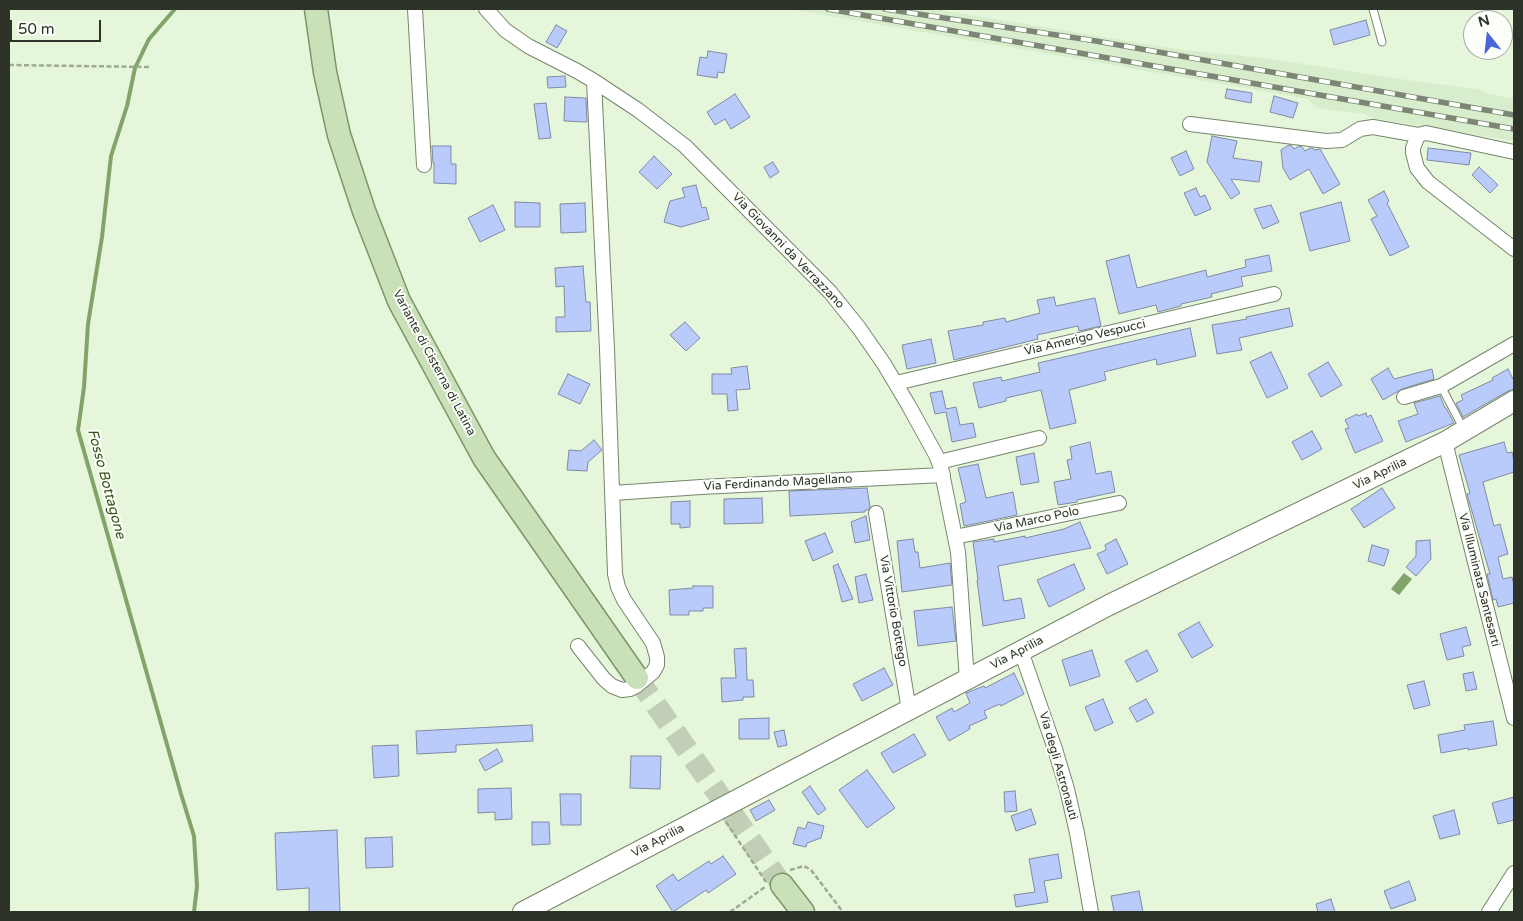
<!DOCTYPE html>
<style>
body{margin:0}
#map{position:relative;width:1523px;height:921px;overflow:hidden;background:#e6f6db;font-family:"Varela Round",sans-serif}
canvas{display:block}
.frame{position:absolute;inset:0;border:10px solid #2d3328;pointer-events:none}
.north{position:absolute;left:1463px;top:10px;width:50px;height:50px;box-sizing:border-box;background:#fbfef9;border:1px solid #a9ada5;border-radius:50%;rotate:344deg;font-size:14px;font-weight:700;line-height:20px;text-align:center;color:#2d3328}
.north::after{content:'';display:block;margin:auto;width:18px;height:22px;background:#4866da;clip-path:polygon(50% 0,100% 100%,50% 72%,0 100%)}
.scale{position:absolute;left:10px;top:20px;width:91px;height:22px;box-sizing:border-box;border:2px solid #2d3328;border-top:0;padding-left:6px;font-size:15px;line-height:18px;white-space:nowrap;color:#2d3328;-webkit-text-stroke:4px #fbfef9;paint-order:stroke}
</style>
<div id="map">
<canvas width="1523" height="921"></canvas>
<div class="frame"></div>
<div class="north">N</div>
<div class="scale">50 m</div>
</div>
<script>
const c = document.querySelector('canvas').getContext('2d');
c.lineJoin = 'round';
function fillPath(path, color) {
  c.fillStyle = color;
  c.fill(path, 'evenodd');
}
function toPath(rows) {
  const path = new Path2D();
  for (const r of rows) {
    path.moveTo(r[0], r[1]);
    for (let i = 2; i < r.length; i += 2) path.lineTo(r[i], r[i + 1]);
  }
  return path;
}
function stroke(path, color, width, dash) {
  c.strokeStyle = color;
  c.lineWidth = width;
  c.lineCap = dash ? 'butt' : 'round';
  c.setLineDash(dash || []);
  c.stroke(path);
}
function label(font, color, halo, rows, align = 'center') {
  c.font = font + ' "Varela Round",sans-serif';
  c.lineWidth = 4;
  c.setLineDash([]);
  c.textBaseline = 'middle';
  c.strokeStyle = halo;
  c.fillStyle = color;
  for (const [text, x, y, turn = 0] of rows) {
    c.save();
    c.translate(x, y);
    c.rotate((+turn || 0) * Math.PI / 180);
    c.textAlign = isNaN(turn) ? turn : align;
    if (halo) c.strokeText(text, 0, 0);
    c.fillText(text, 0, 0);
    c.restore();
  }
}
fillPath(toPath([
 [790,9,934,9,1183,50,1272,59,1392,78,1478,89,1486,93,1514,99,1514,141,1478,135,1458,134,1439,129,1372,118,1364,114,1317,108,1308,99]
]), '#d8edcb');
fillPath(toPath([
 [1404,573,1412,579,1399,595,1391,589]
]), '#82a36a');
stroke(toPath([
 [175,9,149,39,135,68,127,106,111,156,102,237,88,324,84,387,78,430,181,794,194,836,197,886,194,912]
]), '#82a36a', 4);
const building = toPath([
 [1366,20,1370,35,1334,45,1330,30,1366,20],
 [556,25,567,31,557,48,546,42,556,25],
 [708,51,727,54,724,73,718,72,717,78,697,75,700,57,707,58,708,51],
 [565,76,566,87,548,88,547,77,565,76],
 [1227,89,1252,93,1251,103,1225,98,1227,89],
 [735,94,750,117,731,129,725,119,715,125,707,112,735,94],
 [1274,96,1298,103,1293,118,1270,112,1274,96],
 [565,97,586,98,587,122,564,121,565,97],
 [546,103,551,138,539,139,534,104,546,103],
 [1212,136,1237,141,1233,158,1262,162,1259,182,1231,179,1240,193,1231,199,1207,162,1212,136],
 [1289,145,1292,146,1294,149,1299,146,1302,147,1305,151,1310,148,1313,148,1314,150,1320,149,1340,184,1323,194,1309,169,1290,180,1283,168,1281,150,1289,145],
 [432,146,451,146,451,164,456,164,456,184,434,183,434,163,433,163,432,146],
 [1428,148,1471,153,1469,165,1427,160,1428,148],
 [1186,151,1194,169,1180,176,1171,158,1186,151],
 [654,156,672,174,657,189,639,172,654,156],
 [773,162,779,172,770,178,764,167,773,162],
 [1479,167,1498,185,1490,193,1472,175,1479,167],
 [696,185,702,208,706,207,709,219,681,227,664,222,670,201,685,197,682,188,696,185],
 [1196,188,1200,197,1205,195,1211,209,1195,216,1184,193,1196,188],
 [1384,191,1389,201,1387,203,1409,247,1390,256,1371,219,1377,216,1368,200,1384,191],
 [515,202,540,203,540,227,515,227,515,202],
 [1341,202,1350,241,1310,251,1300,213,1341,202],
 [585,203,586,232,561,233,560,204,585,203],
 [493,205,505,230,480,242,468,218,493,205],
 [1271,205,1279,222,1263,229,1254,209,1271,205],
 [1129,255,1137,288,1206,270,1207,277,1246,267,1245,260,1269,255,1272,271,1241,277,1243,286,1211,294,1212,297,1181,304,1181,306,1158,312,1156,305,1119,314,1106,261,1129,255],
 [583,266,586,302,590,302,591,331,556,332,556,317,565,317,564,286,556,287,555,268,583,266],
 [1054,297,1056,306,1095,298,1101,326,1079,331,1078,326,1037,335,1038,339,954,360,948,331,983,325,983,322,1005,318,1006,322,1040,313,1037,300,1054,297],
 [1289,308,1293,326,1239,338,1242,350,1217,354,1212,325,1247,319,1246,317,1289,308],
 [685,322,700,338,686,351,670,335,685,322],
 [1190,328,1196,356,1157,365,1156,359,1104,372,1106,380,1069,390,1076,423,1050,429,1041,390,1006,398,1006,401,979,408,973,383,1001,377,1002,381,1040,372,1038,363,1190,328],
 [931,339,936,363,907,369,902,345,931,339],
 [1271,352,1288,388,1267,398,1250,362,1271,352],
 [1328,362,1342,385,1321,397,1308,374,1328,362],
 [747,366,750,389,736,390,738,410,728,411,727,394,712,394,712,374,732,374,731,368,747,366],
 [1388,368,1394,379,1432,369,1434,379,1402,389,1383,400,1371,379,1388,368],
 [1508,369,1514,381,1514,389,1508,391,1463,417,1456,403,1463,400,1461,395,1493,380,1492,378,1508,369],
 [568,374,590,384,580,404,558,394,568,374],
 [942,391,946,409,956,407,960,425,973,423,976,437,952,442,946,412,935,414,930,393,942,391],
 [1440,396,1445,408,1446,408,1454,423,1406,442,1398,421,1418,414,1414,403,1440,396],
 [1366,413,1367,417,1371,415,1383,441,1355,453,1345,429,1349,428,1345,420,1357,414,1358,416,1366,413],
 [1312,431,1322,449,1302,460,1292,442,1312,431],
 [594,440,602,450,588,462,587,471,567,470,569,450,581,451,594,440],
 [1090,442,1096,474,1111,471,1115,492,1077,500,1077,502,1058,505,1054,482,1071,479,1067,460,1072,459,1070,447,1090,442],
 [1504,442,1507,453,1512,452,1514,461,1514,472,1483,482,1494,526,1500,524,1508,554,1498,557,1503,579,1512,577,1514,586,1514,603,1498,607,1496,599,1493,600,1487,574,1490,574,1467,494,1470,493,1459,455,1504,442],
 [1034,453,1039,482,1021,485,1016,457,1034,453],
 [978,464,986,498,1013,492,1017,515,964,526,960,504,966,502,958,468,978,464],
 [867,488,870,507,868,510,865,510,865,512,790,516,789,491,867,488],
 [1382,488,1395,508,1364,528,1351,509,1382,488],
 [762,498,763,523,724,524,724,499,762,498],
 [690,501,690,527,680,528,680,524,671,524,671,502,690,501],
 [866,516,870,540,855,543,851,522,866,516],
 [1080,522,1091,548,998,566,1004,601,1021,598,1025,618,983,626,977,580,978,580,973,542,994,539,994,542,1025,536,1025,538,1064,529,1080,522],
 [825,533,833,552,813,561,805,541,825,533],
 [913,539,915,552,918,552,920,568,950,563,952,585,902,592,897,541,913,539],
 [1116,539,1128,564,1107,574,1097,554,1106,550,1105,545,1116,539],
 [1430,540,1431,559,1416,576,1406,567,1416,556,1416,541,1430,540],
 [1372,545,1389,550,1384,566,1368,561,1372,545],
 [838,564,853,599,842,602,833,566,838,564],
 [1074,564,1085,589,1049,607,1037,580,1074,564],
 [866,574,873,600,859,603,855,577,866,574],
 [693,586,713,586,713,608,703,608,703,611,689,611,689,615,670,615,669,590,693,588,693,586],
 [952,607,956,641,918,646,914,611,952,607],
 [1199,622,1213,646,1192,658,1178,634,1199,622],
 [1466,627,1471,645,1462,647,1464,656,1447,660,1440,634,1466,627],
 [746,648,747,680,753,680,754,697,743,697,743,700,722,702,721,678,736,678,734,649,746,648],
 [1092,650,1100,676,1070,686,1062,660,1092,650],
 [1147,650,1158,671,1137,682,1125,661,1147,650],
 [884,668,893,685,862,701,853,684,884,668],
 [1473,672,1477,689,1466,691,1463,674,1473,672],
 [1014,673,1024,694,1001,706,1000,704,984,711,987,718,969,726,970,729,949,741,936,717,952,708,954,712,970,703,966,693,984,686,985,688,1014,673],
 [1424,681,1430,705,1414,709,1407,685,1424,681],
 [1103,699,1113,723,1095,731,1085,707,1103,699],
 [1146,699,1154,713,1137,722,1129,708,1146,699],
 [769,718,769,739,739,739,739,719,769,718],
 [1493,721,1497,745,1468,750,1468,748,1441,753,1438,735,1465,730,1464,725,1493,721],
 [532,725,533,741,456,745,456,752,417,754,416,731,532,725],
 [784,730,787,745,778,747,774,732,784,730],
 [914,734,926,755,893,773,881,753,914,734],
 [398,745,399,776,374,778,372,746,398,745],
 [497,749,503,761,485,771,479,760,497,749],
 [631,756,661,756,660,789,630,788,631,756],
 [867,770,895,808,867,828,839,790,867,770],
 [810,786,826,809,818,815,802,792,810,786],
 [511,788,512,819,495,820,495,812,478,813,478,789,511,788],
 [1015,791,1017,811,1005,812,1004,792,1015,791],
 [560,794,581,794,581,825,561,825,560,794],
 [1514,797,1514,820,1498,824,1492,803,1514,797],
 [769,800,775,810,756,821,750,810,769,800],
 [1031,809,1036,824,1016,831,1011,816,1031,809],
 [1454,810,1460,834,1440,839,1433,816,1454,810],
 [532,822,549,822,550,844,532,845,532,822],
 [808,822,824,826,821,838,807,843,806,847,793,844,798,827,805,829,808,822],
 [337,830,340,912,309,912,309,888,277,890,275,833,337,830],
 [392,837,393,867,366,868,365,838,392,837],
 [1058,854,1062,878,1044,881,1048,902,1016,907,1014,895,1035,892,1029,859,1058,854],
 [723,856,736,874,708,893,706,890,673,912,656,886,673,874,678,881,709,861,711,864,723,856],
 [1409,881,1416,900,1391,909,1384,891,1409,881],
 [1139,891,1143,912,1114,912,1111,896,1139,891],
 [1331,899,1335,912,1318,912,1316,904,1331,899]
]);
fillPath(building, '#b9cbfb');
stroke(building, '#808aa3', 1);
stroke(toPath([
 [637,678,782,885]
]), '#c1cfb7', 22, [22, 11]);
const lane = toPath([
 [1373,9,1382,42],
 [1441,386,1463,428]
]);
const street = toPath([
 [415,9,424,165],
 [486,9,505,30,528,46,577,71,594,81,638,110,685,146,830,292,859,328,884,364,909,406,936,455,941,468,958,552,967,680],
 [1190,124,1326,141,1342,140,1360,129,1373,127,1418,135],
 [1514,152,1426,133,1418,135,1413,148,1413,153,1417,168,1428,182,1514,249],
 [896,383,1274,294],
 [1404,397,1441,386,1514,344],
 [1445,442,1514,718],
 [939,462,1039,438],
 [613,493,701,487,943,475],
 [876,513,909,710],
 [955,537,1119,503],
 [578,646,604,679,612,686,622,690,630,689,636,686,653,672,657,665,657,657,653,643,624,600,618,587,615,574,607,349,594,81],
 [1021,651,1055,749,1067,789,1077,833,1091,912],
 [1489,912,1514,873]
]);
const secondary = toPath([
 [523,912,1109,605,1445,442,1514,401]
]);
const primary = toPath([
 [316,9,325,72,339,135,364,211,399,301,484,458,637,678],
 [782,885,803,912]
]);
stroke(lane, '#76856c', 9);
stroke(street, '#76856c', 16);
stroke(secondary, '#76856c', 22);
stroke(primary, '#7b9667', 25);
stroke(toPath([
 [9,65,150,67],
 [726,822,766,882],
 [790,870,804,866,811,870,843,912],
 [730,912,765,887]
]), '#9eaa95', 2.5, [5, 2.5]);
stroke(lane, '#fff', 7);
stroke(street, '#fff', 14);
stroke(secondary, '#fff', 20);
stroke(primary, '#c9e0b8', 22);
const rail = toPath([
 [828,9,1514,129],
 [885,9,1096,41,1514,115]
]);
stroke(rail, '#7b8674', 5.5);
stroke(rail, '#fbfef9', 4, [11]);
label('12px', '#2d3328', '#fbfef9', [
 ["Via Giovanni da Verrazzano",788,251,46],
 ["Via Amerigo Vespucci",1085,338,-13],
 ["Variante di Cisterna di Latina",434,363,62],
 ["Via Aprilia",1380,474,-26],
 ["Via Ferdinando Magellano",778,483,-3],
 ["Via Marco Polo",1037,520,-12],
 ["Via Illuminata Santesarti",1479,580,76],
 ["Via Vittorio Bottego",893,611,80],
 ["Via Aprilia",1017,653,-28],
 ["Via degli Astronauti",1058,766,74],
 ["Via Aprilia",658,841,-28]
]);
label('italic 14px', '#355317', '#fbfef9', [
 ["Fosso Bottagone",106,484,75]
]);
</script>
